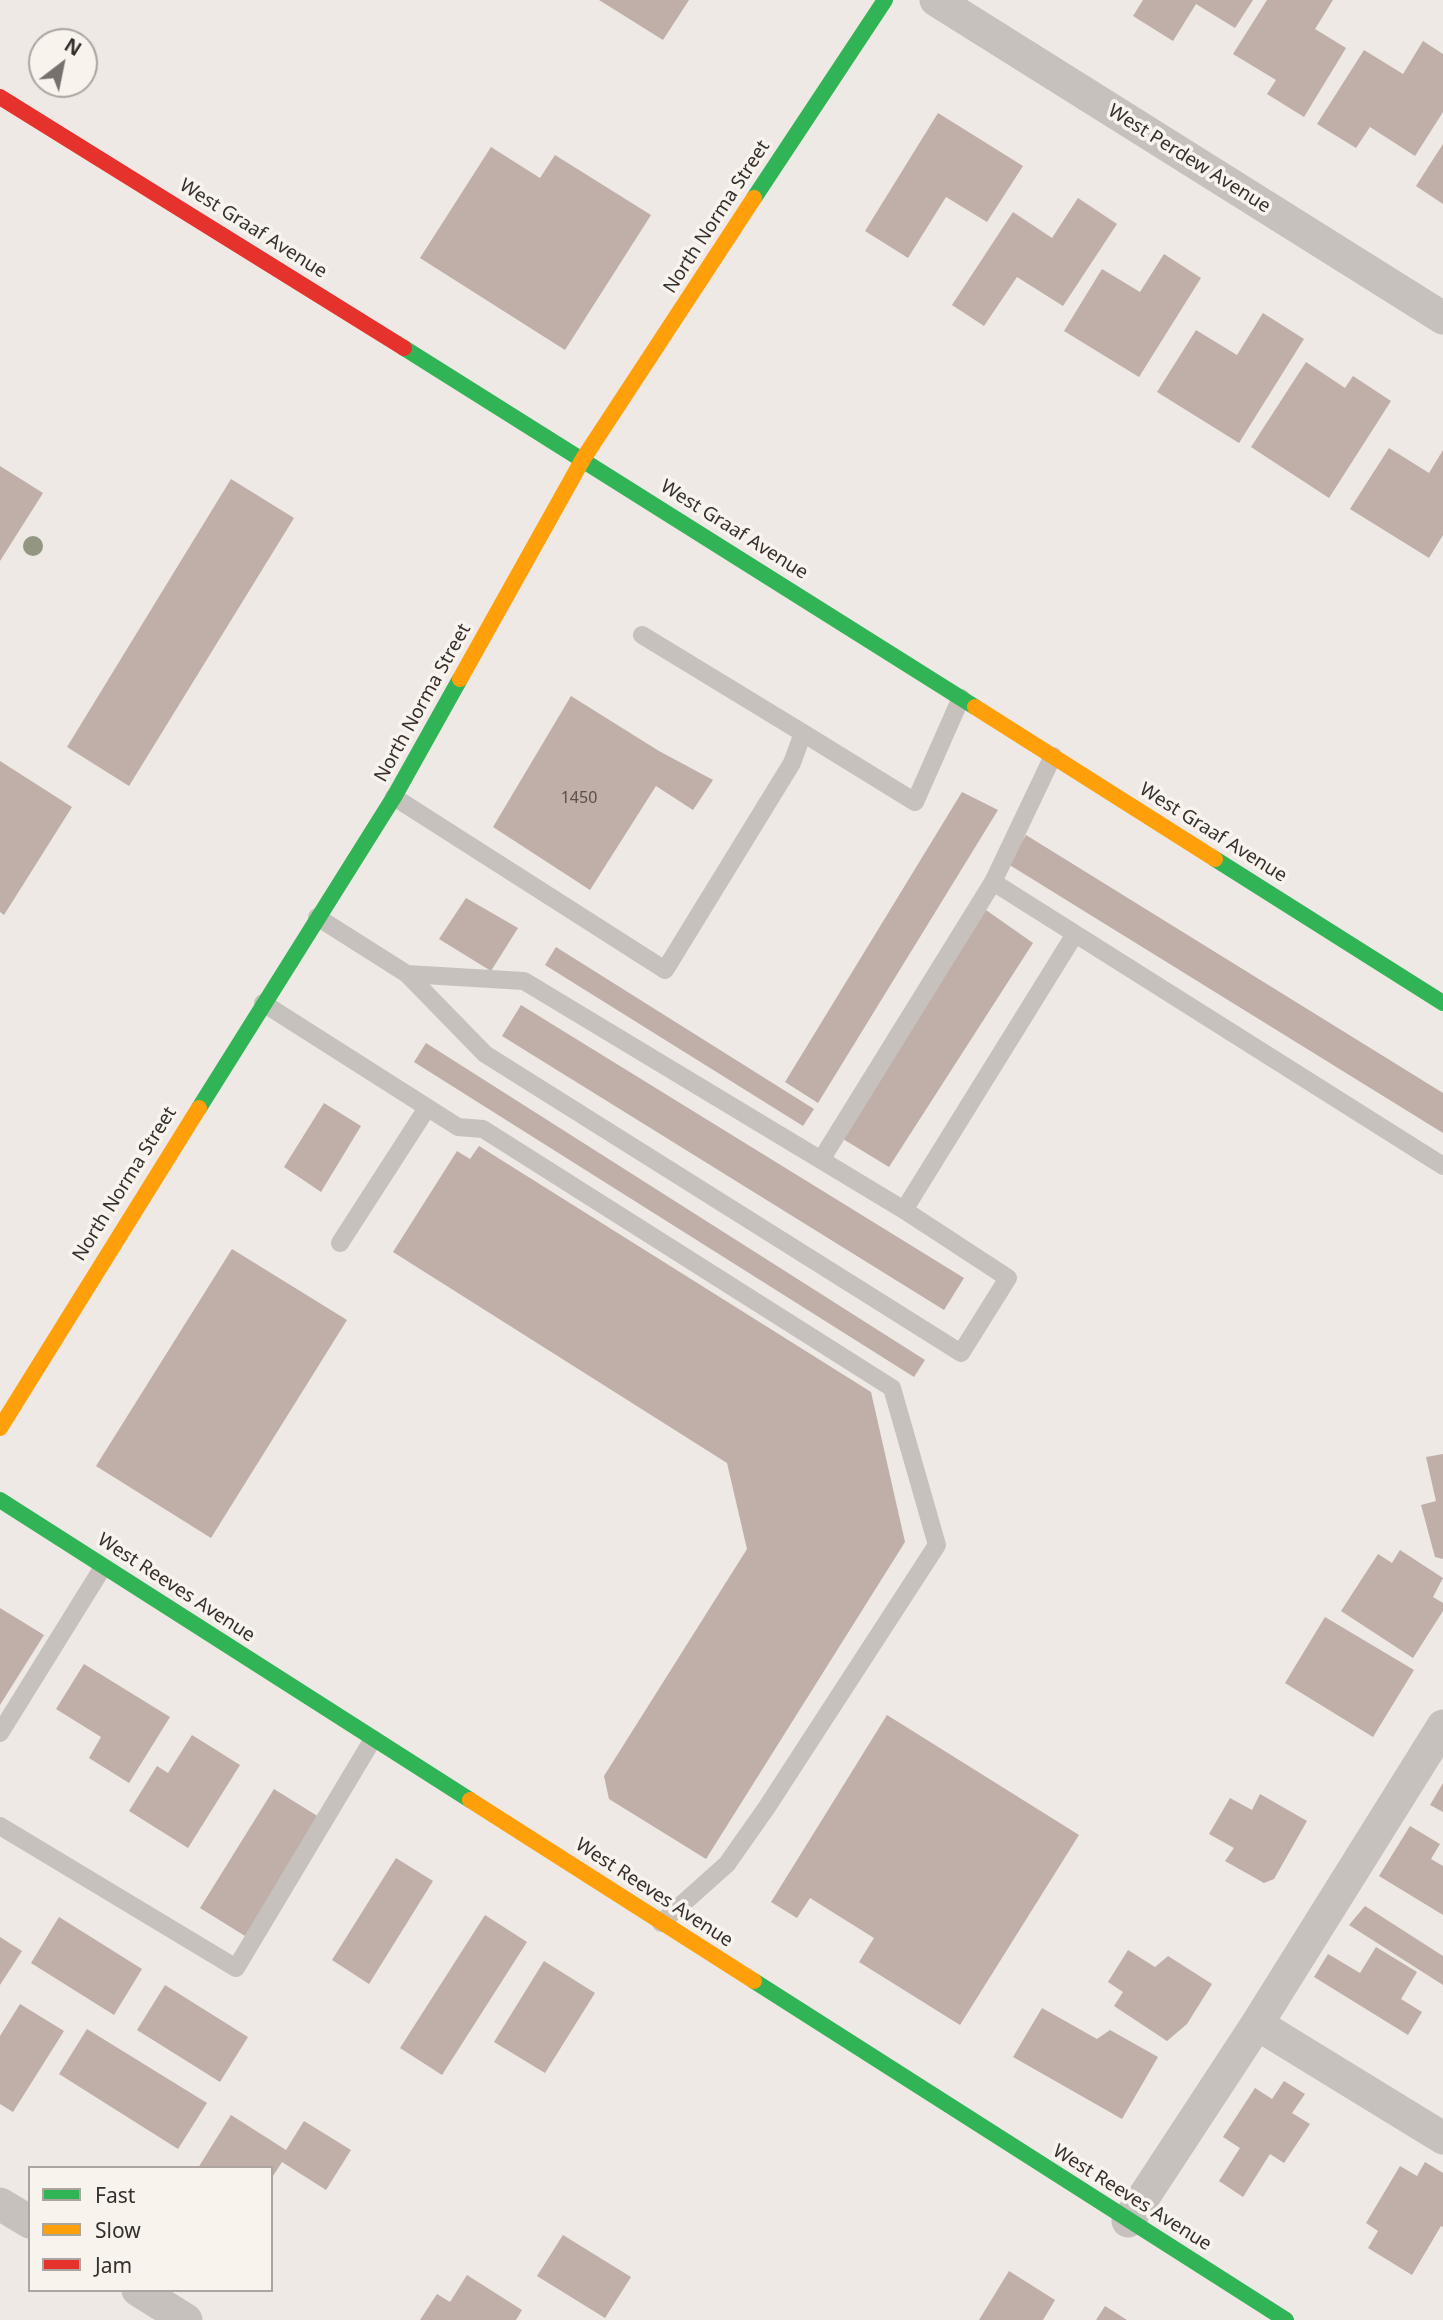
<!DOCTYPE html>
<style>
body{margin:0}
#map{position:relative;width:1443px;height:2320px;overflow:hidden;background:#eee9e4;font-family:"Noto Sans",sans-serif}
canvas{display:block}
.legend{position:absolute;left:28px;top:2166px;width:245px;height:126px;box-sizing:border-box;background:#f9f3ed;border:2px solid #aca59f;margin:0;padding:9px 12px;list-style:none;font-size:21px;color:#382f2b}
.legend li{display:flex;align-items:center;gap:14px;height:35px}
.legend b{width:35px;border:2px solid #aca59f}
.north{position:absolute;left:28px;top:28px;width:70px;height:70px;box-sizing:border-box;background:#f9f3ed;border:2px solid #aca59f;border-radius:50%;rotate:32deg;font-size:19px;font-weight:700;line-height:28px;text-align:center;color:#382f2b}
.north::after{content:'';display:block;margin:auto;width:24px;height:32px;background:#78706c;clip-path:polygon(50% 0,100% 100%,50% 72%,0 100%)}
</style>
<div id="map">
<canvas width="1443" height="2320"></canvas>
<ul class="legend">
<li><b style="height:9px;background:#30b455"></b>Fast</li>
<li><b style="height:9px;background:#ff9f0a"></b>Slow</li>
<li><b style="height:9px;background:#e5322d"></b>Jam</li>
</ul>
<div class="north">N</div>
</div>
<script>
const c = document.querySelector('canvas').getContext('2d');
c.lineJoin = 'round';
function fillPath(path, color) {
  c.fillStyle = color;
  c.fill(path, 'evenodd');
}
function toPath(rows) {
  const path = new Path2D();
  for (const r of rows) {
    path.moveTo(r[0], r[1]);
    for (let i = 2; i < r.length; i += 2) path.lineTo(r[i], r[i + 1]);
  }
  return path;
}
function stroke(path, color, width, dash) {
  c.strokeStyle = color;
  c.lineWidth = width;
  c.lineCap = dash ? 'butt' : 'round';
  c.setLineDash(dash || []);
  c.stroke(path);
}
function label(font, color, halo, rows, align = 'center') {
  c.font = font + ' "Noto Sans",sans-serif';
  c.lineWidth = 7;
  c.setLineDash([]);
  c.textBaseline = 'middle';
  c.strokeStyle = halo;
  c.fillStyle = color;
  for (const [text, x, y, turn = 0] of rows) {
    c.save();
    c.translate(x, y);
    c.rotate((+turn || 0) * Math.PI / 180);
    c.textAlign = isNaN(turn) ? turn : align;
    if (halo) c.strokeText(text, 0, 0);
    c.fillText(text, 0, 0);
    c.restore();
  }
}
fillPath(toPath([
 [599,0,689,0,663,40],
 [1143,0,1253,0,1235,28,1196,4,1173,41,1133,16],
 [1267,0,1333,0,1315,29,1346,48,1304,117,1267,94,1276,80,1233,54],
 [1423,41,1443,54,1443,112,1415,156,1370,127,1356,148,1317,124,1364,50,1403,74],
 [938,113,1023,166,987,222,946,197,908,258,865,231],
 [1443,144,1443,204,1416,186],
 [491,147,540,178,555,155,651,215,565,350,420,258],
 [1078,198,1117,224,1063,306,1017,277,984,326,952,305,1013,212,1052,238],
 [1164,254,1201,278,1139,377,1064,331,1102,269,1140,292],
 [1263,313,1304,339,1239,443,1157,392,1196,330,1237,355],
 [1306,362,1345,388,1353,376,1391,401,1329,498,1251,447],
 [1389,448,1429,473,1443,450,1443,535,1429,558,1350,509],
 [0,466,43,493,0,561],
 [231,479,294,518,129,786,67,747],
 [571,696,659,751,713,780,693,810,656,786,590,890,493,827],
 [0,761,72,807,4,915,0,912],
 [962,792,998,810,818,1103,785,1082],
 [1026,835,1443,1093,1443,1133,1008,864],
 [466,898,518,928,491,971,439,939],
 [986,910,1033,943,889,1167,843,1139],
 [556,947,814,1109,803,1126,545,965],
 [521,1005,964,1278,944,1310,502,1036],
 [426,1043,925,1360,914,1377,414,1062],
 [324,1103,361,1126,321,1192,284,1167],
 [479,1146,871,1392,905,1542,706,1859,609,1799,604,1776,747,1549,727,1463,393,1252,457,1151,470,1159],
 [232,1249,347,1320,211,1538,96,1466],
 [1443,1454,1443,1559,1435,1557,1421,1505,1436,1501,1426,1457],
 [1400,1550,1443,1578,1433,1597,1443,1603,1443,1611,1413,1658,1341,1611,1378,1554,1392,1563],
 [0,1608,44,1635,0,1705],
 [1325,1617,1414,1670,1373,1737,1285,1683],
 [84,1664,170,1717,129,1783,89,1758,101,1737,56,1709],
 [887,1715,1079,1835,960,2025,859,1962,874,1938,810,1898,797,1918,771,1902],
 [192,1735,240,1765,188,1848,129,1811,157,1766,168,1773],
 [1443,1783,1443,1812,1430,1805],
 [274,1789,319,1817,245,1936,200,1908],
 [1260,1794,1307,1821,1274,1879,1264,1883,1225,1861,1234,1848,1209,1834,1230,1798,1252,1810],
 [1410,1826,1440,1844,1431,1859,1443,1866,1443,1915,1379,1876],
 [396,1858,433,1881,369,1984,332,1960],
 [1365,1906,1443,1956,1443,1985,1349,1925],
 [485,1915,527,1942,442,2075,400,2048],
 [59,1917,142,1969,114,2015,31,1963],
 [0,1937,22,1951,0,1985],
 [1376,1947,1417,1972,1401,1999,1422,2012,1408,2035,1314,1977,1328,1954,1360,1973],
 [1128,1950,1155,1967,1168,1956,1212,1984,1187,2024,1167,2041,1114,2006,1123,1992,1108,1982],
 [544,1961,595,1993,545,2073,494,2042],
 [165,1985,248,2037,220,2082,137,2030],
 [20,2004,64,2031,13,2112,0,2104,0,2036],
 [1042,2008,1097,2039,1110,2030,1158,2057,1122,2119,1013,2057],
 [87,2029,207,2103,178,2149,59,2074],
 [1284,2081,1305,2094,1292,2113,1310,2124,1284,2163,1270,2154,1243,2197,1219,2181,1240,2148,1223,2137,1255,2088,1272,2099],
 [231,2115,286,2150,304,2121,351,2150,326,2190,282,2162,271,2179,271,2168,198,2168],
 [1425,2162,1443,2173,1443,2227,1441,2226,1412,2275,1368,2248,1378,2231,1366,2223,1400,2166,1417,2176],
 [563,2235,631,2277,605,2318,537,2276],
 [1009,2271,1055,2300,1043,2320,979,2320],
 [467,2275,522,2310,516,2320,420,2320,437,2294,450,2302],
 [1105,2306,1127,2320,1096,2320]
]), '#c0aea8');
stroke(toPath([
 [642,635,803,733],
 [394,797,665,970,792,763,803,733,915,802,961,698],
 [993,882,1443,1166],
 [317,917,407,974,485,1054,961,1353,1008,1278,904,1210,524,981,407,974],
 [263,1003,458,1127,483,1129,892,1388,937,1545,767,1807,727,1864,661,1923],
 [821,1160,993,882,1053,756],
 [904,1210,1075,934],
 [340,1243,427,1108],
 [0,1733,103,1567],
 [0,1826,236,1968,373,1739]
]), '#c7c1bd', 18);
stroke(toPath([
 [936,0,1443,318],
 [1257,2024,1443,2138],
 [0,2204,30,2222],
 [1128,2221,1257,2024,1443,1726],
 [138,2290,186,2320]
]), '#c7c1bd', 33);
stroke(toPath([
 [754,198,885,0],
 [404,348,975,707],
 [1215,859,1443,1003],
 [199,1108,394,797,460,679],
 [0,1500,470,1800],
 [754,1981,1286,2320]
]), '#30b455', 16);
stroke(toPath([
 [460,679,583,459,754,198],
 [975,707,1215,859],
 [0,1428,199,1108],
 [470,1800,754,1981]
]), '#ff9f0a', 16);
stroke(toPath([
 [0,97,404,348]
]), '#e5322d', 16);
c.fillStyle = '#939782';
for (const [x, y] of [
 [33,546]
]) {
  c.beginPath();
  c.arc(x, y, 10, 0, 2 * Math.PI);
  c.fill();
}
label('16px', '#5a4f4a', null, [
 ["1450",579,798]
]);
label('19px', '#382f2b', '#f9f3ed', [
 ["West Perdew Avenue",1189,159,32],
 ["North Norma Street",717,217,-57],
 ["West Graaf Avenue",253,229,32],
 ["West Graaf Avenue",734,530,32],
 ["North Norma Street",423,703,-61],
 ["West Graaf Avenue",1213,833,32],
 ["North Norma Street",125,1184,-58],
 ["West Reeves Avenue",176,1588,33],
 ["West Reeves Avenue",654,1893,33],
 ["West Reeves Avenue",1132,2198,32]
]);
</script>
